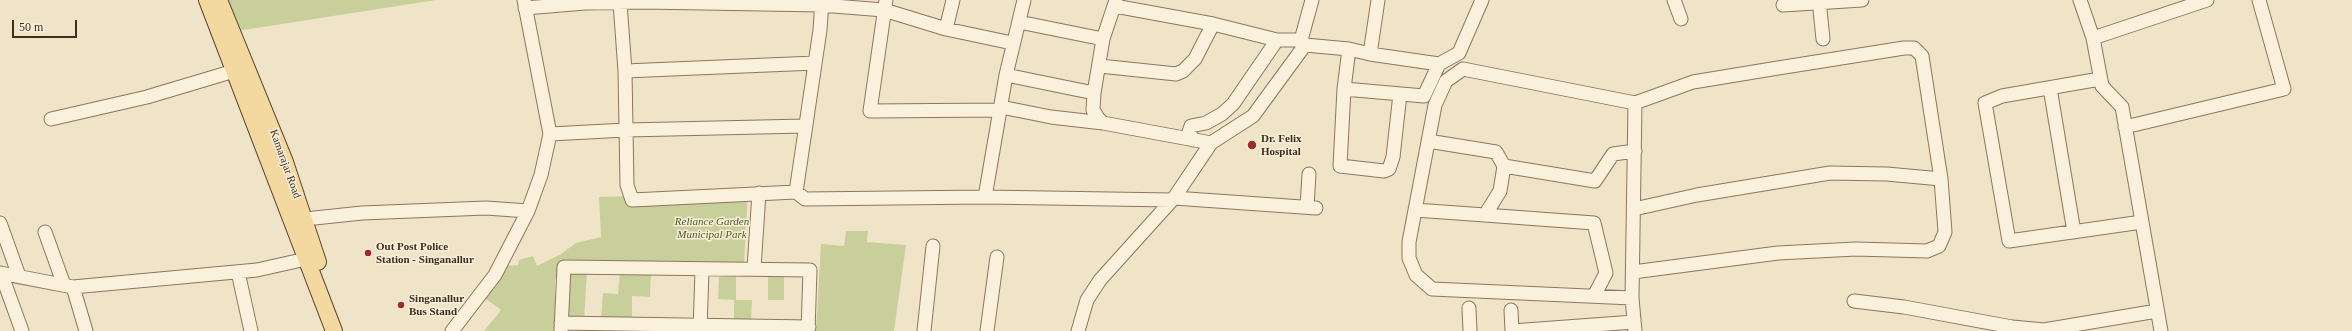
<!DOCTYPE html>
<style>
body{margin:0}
#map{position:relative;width:2352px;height:331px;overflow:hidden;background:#f0e4c8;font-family:"Times New Roman",serif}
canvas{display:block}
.scale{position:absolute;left:12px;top:20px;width:65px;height:18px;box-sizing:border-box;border:2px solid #3d2e20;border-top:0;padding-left:5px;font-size:12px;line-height:14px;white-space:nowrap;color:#3d2e20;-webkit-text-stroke:3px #f7eed8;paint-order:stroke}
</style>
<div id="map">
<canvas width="2352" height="331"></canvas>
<div class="scale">50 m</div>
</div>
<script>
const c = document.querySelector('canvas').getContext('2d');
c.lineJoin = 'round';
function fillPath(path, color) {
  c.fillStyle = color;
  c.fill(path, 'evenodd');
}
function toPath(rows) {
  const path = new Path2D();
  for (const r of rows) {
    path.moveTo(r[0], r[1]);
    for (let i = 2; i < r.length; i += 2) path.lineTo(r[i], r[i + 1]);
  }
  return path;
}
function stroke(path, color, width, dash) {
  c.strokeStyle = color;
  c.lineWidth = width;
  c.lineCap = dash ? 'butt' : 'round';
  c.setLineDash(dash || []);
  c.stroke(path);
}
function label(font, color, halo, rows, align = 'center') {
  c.font = font + ' "Times New Roman",serif';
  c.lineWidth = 3;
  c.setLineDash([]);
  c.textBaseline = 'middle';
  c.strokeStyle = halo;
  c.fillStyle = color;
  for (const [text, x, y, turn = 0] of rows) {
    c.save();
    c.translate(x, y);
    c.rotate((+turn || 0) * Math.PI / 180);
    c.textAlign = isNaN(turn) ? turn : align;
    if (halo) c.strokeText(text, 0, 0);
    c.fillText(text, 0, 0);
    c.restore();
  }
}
fillPath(toPath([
 [224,0,436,0,237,31],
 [748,193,744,262,562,262,555,280,555,331,484,331,501,310,483,297,505,266,518,265,519,260,533,256,537,266,561,254,576,243,601,237,599,197],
 [846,231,868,231,867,242,906,245,894,331,816,331,821,244,844,246],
 [587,271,584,321,568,321,568,273],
 [620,272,651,273,650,297,632,296,632,321,601,320,603,293,618,294],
 [736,276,736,300,752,300,751,323,734,322,734,300,718,299,719,277],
 [768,277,784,277,784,300,768,300]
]), '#c9cf9b');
const minor = toPath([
 [644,0,644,2,821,5,884,10,946,29,1012,43],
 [822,0,820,30,796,192,805,199,985,197,1172,200],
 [886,0,870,111,1000,110],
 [1116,0,1103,39,1094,93,1093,110,1098,118,1103,123,1211,143],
 [1674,0,1681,19],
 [1819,0,1823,39],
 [2080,0,2093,38,2102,86,2122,107,2161,331],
 [620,3,625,71,627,185,632,200,796,192],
 [1783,5,1862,0],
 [1115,6,1213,24,1277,40,1301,40,1312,0],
 [525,8,585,3,644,2],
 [1019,22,1103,39],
 [946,29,953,0],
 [2093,38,2207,0],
 [1349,49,1344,89,1340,166,1384,171,1389,169,1393,157,1400,94],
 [1370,54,1378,0],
 [1100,66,1176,74,1183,71,1195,59,1213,24],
 [625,71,815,63],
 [1006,75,1094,93],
 [2100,79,2002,96,1985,103,2009,241,2142,222],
 [2050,88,2074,232],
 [1344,89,1424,96,1439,64],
 [1001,107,1051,117,1103,123],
 [51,119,147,97,234,71],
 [2125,127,2284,89,2259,0],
 [550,134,626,130,805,126],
 [1193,140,1189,132,1191,126,1206,123,1222,114,1233,104,1277,40],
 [1428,141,1496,152,1504,166],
 [985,197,1006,75,1024,0],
 [1174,198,1316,208],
 [1307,207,1309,174],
 [1634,209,1697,195,1830,173,1887,174,1941,179],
 [1415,210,1485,215],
 [305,219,362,213,486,208,528,211],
 [0,223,19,276],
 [45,232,64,285],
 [754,268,759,193],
 [238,272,251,331],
 [1633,272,1778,253,1856,249,1927,251,1939,246,1945,232,1941,179,1922,56,1914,48,1904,48,1778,68,1693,82,1635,103,1632,298,1635,331],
 [0,273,73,287,257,270,306,259],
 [1,273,22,331],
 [73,287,86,331],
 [1594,296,1606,273,1594,223,1485,215,1500,191,1504,166,1595,181,1613,154,1635,151],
 [1632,298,1432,289,1416,275,1409,258,1409,242,1435,105,1446,81,1463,69,1635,103],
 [1854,301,1904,307,2012,327,2044,330,2157,311],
 [1469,308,1470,331],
 [1511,310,1512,331],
 [561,323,809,327],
 [452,331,495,275,528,211,541,175,550,134,524,0],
 [561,331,564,267,810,270,808,331],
 [700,331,702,270],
 [924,331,933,246],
 [987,331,997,257],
 [1078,331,1087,300,1100,280,1174,198,1211,143,1253,116,1305,45,1349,49,1370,54,1439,64,1459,53,1482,0],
 [1512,331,1634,322]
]);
const major = toPath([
 [207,0,334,331],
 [219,0,285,162,318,262]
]);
stroke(minor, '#8d765c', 15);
stroke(major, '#5b4430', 18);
stroke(minor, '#faf1dc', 13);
stroke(major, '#f3d9a0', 16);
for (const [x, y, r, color] of [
 [1252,145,5,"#9e2a2b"],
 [368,253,4,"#9e2a2b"],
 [401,305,4,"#9e2a2b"]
]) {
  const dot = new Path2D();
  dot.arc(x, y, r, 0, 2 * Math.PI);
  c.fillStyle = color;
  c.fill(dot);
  stroke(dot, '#f7eed8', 1.5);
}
label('bold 11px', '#3d2e20', '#f7eed8', [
 ["Dr. Felix",1261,139],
 ["Hospital",1261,152],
 ["Out Post Police",376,247],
 ["Station - Singanallur",376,260],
 ["Singanallur",409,299],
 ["Bus Stand",409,312]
], 'left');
label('11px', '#3d2e20', '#f7eed8', [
 ["Kamarajar Road",285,164,70]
]);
label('italic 11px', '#4d5a26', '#f7eed8', [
 ["Reliance Garden",712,222],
 ["Municipal Park",712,235]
]);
</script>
